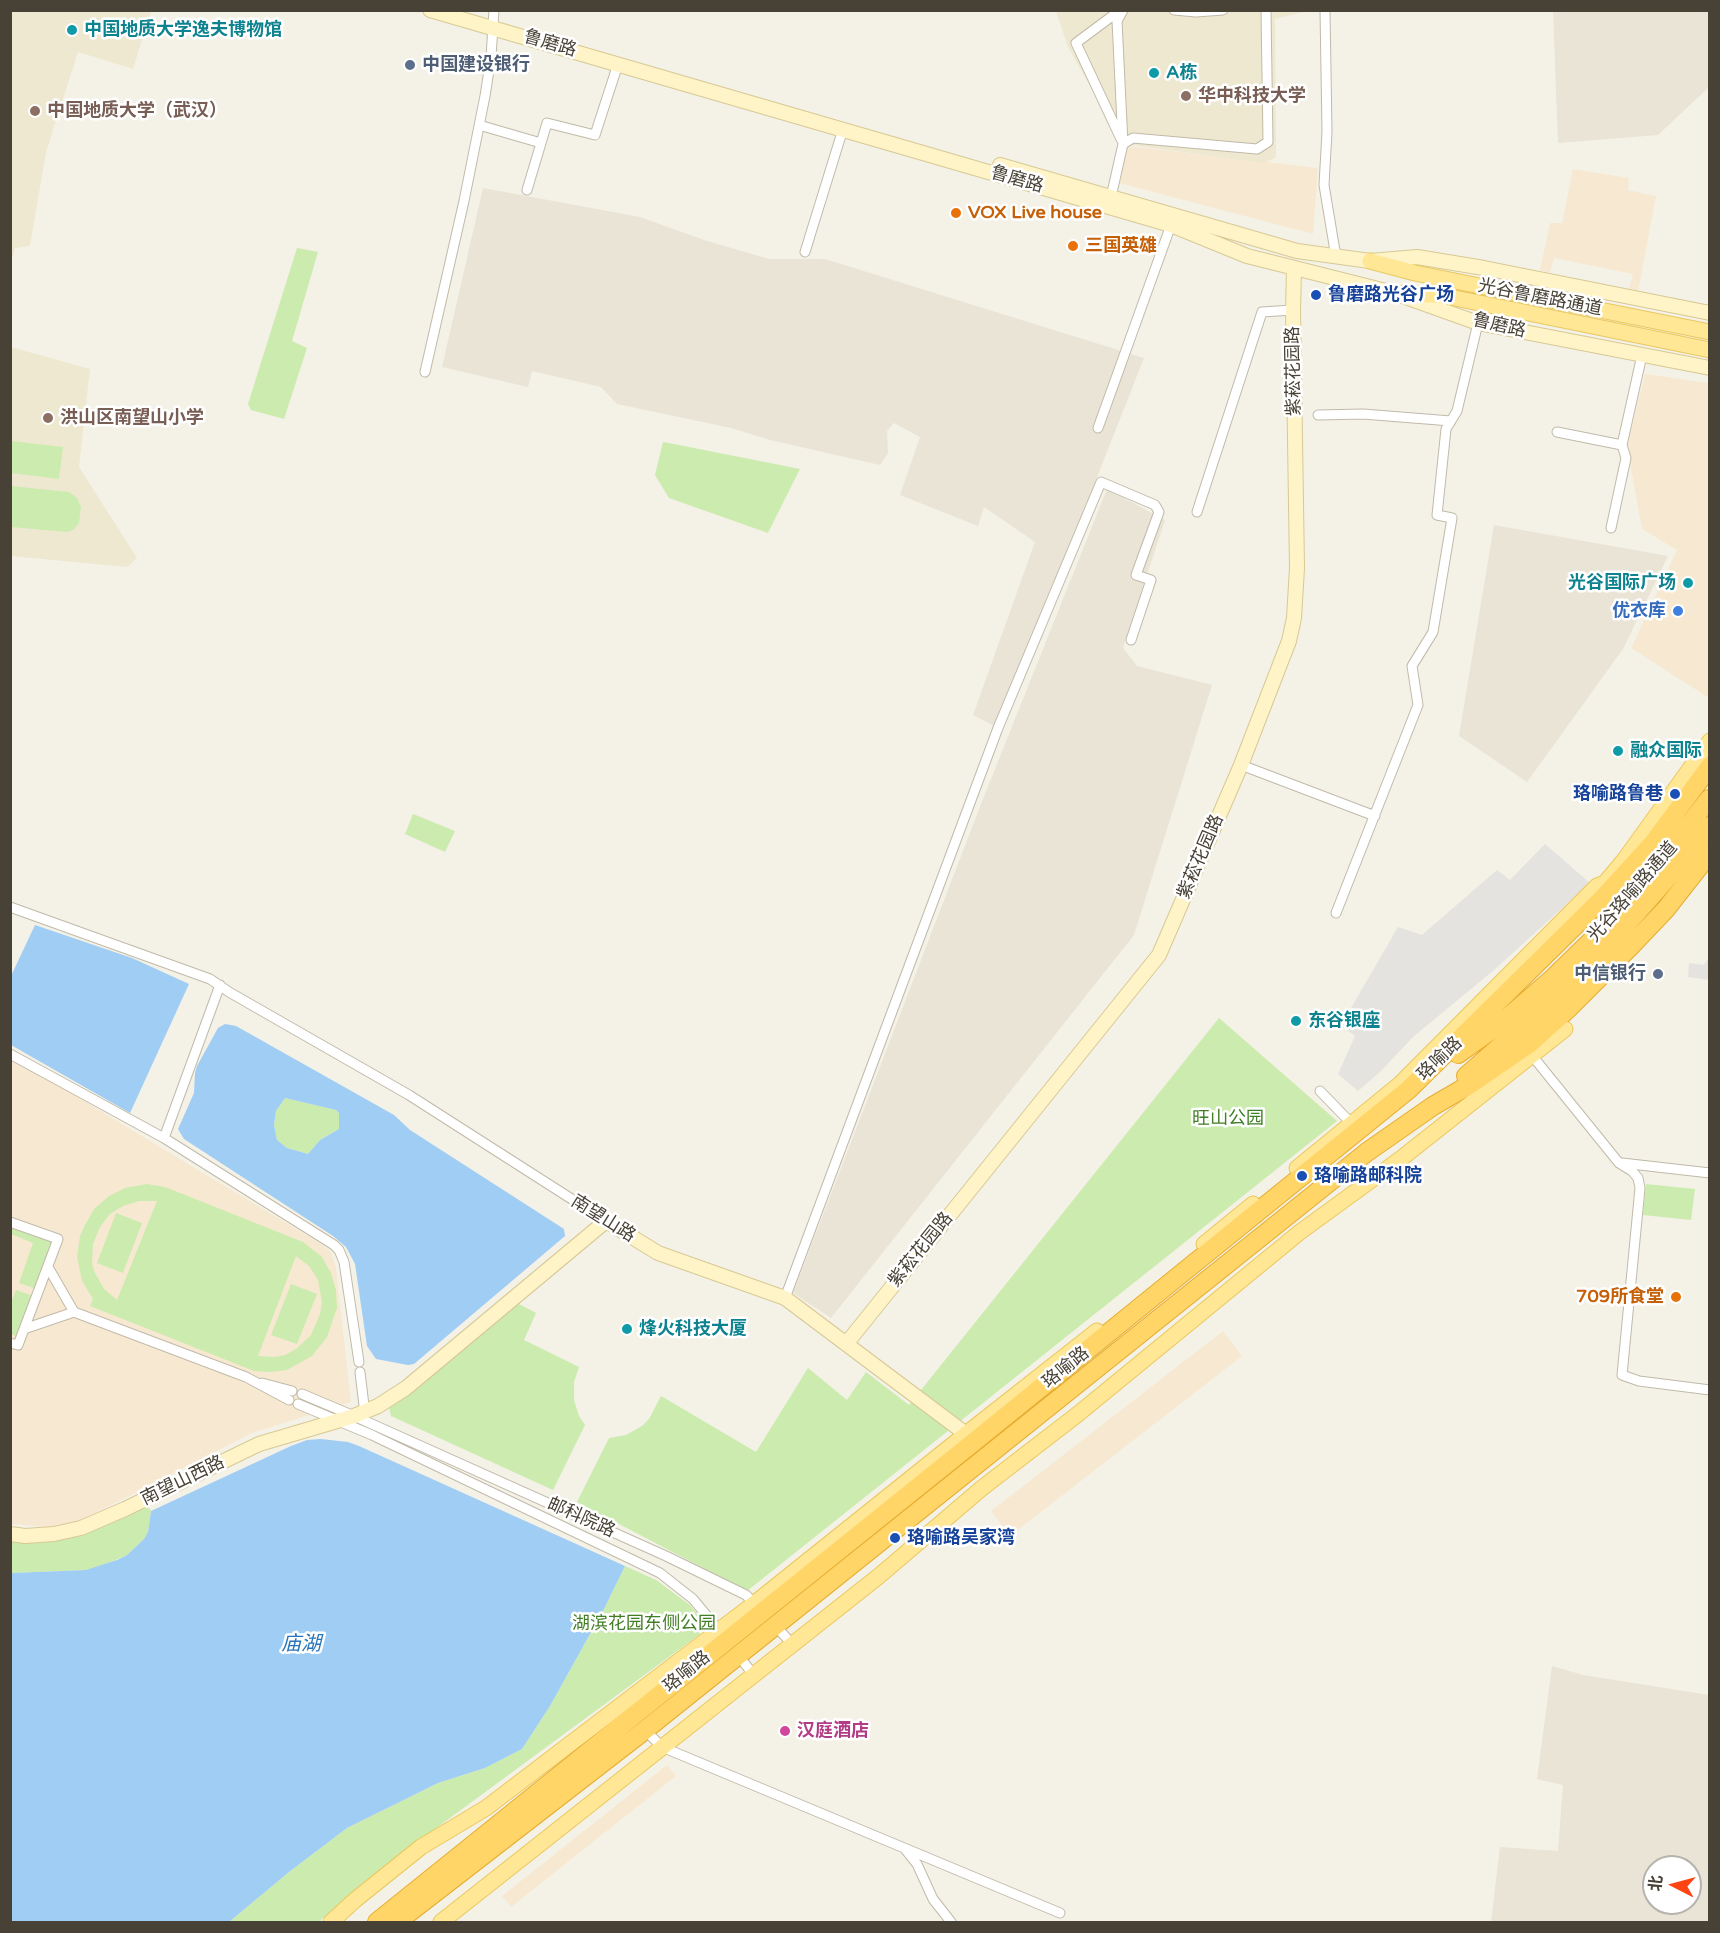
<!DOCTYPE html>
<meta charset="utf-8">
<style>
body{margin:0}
#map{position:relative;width:1720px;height:1933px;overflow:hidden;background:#f4f1e7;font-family:"Varela Round","Noto Sans SC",sans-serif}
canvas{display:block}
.frame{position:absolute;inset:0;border:12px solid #484236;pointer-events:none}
.north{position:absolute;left:1642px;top:1855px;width:60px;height:60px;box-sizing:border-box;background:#fff;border:2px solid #b6b3af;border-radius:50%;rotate:276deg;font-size:16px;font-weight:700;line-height:24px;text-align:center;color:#484236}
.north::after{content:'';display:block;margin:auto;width:21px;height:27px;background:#ff4414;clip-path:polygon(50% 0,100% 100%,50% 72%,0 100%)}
</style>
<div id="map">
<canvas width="1720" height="1933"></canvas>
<div class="frame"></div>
<div class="north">北</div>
</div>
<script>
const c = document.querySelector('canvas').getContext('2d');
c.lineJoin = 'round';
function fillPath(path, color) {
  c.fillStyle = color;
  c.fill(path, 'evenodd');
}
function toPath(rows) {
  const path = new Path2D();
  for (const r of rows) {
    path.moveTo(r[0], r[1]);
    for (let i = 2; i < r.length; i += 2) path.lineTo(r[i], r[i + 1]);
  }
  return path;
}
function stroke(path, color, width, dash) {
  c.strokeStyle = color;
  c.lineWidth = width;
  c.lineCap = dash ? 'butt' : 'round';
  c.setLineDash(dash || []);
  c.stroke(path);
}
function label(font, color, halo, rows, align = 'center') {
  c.font = font + ' "Varela Round","Noto Sans SC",sans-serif';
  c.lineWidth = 5;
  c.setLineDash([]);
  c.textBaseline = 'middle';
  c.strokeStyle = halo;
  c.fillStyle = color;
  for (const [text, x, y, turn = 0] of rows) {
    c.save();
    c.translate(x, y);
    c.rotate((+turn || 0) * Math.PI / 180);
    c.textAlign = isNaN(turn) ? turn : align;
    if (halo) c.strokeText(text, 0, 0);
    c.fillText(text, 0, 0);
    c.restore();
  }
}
fillPath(toPath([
 [1553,11,1709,11,1709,87,1658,135,1558,143],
 [483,188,640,217,704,240,769,259,825,259,1144,358,998,728,973,715,1035,542,984,507,978,526,900,495,920,437,894,423,887,431,888,453,880,465,770,440,731,428,617,404,601,387,532,371,528,387,442,367],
 [1107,489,1165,520,1123,648,1137,666,1212,685,1134,935,831,1318,793,1293,981,804],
 [1494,525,1668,556,1623,649,1527,782,1459,736],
 [1552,1666,1583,1675,1709,1695,1709,1922,1491,1922,1500,1847,1558,1851,1563,1785,1537,1779],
 [1654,1867,1690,1867,1690,1903,1654,1903]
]), '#e9e4d5');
fillPath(toPath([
 [1127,146,1318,168,1313,234,1119,183],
 [1573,169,1629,178,1628,190,1656,196,1638,292,1629,288,1633,274,1554,258,1550,273,1540,270,1550,223,1562,223],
 [1645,374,1709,383,1709,698,1631,648,1677,550,1642,529,1627,447],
 [11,1060,49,1080,321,1244,331,1252,336,1268,351,1402,252,1433,78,1522,48,1527,11,1524],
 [1223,1331,1242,1356,1010,1536,991,1511],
 [667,1765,676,1776,511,1907,502,1896]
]), '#f7e9d1');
fillPath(toPath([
 [11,10,151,11,133,69,78,52,46,152,30,246,15,248,11,262],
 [1056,11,1307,11,1275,19,1276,157,1265,163,1123,144,1068,47],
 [11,347,90,369,79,467,137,558,127,567,11,556]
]), '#eee8d0');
fillPath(toPath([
 [297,248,318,252,292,341,307,348,284,419,251,410,248,404],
 [11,441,63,447,59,479,11,473],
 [663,442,684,446,800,469,768,533,669,498,655,475],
 [11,486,69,492,77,498,81,507,79,523,73,530,67,532,11,527],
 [413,814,455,831,445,852,405,834],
 [1219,1018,1337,1121,747,1591,577,1502,609,1438,626,1435,642,1426,649,1419,661,1396,756,1452,808,1368,847,1400,866,1372,909,1405],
 [285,1098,336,1110,339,1113,339,1129,320,1140,308,1154,287,1148,277,1140,274,1125,276,1111],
 [147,1184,165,1187,303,1242,322,1257,331,1273,336,1290,337,1308,327,1337,312,1356,287,1370,270,1372,254,1371,90,1306,93,1299,82,1281,77,1257,80,1236,84,1227,94,1209,109,1196,125,1188],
 [139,1201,157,1201,117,1300,104,1289,95,1273,92,1264,93,1244,100,1227,110,1214,123,1206],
 [296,1256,309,1266,318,1280,322,1302,320,1314,311,1335,296,1349,285,1355,275,1357,258,1356],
 [1646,1184,1695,1189,1691,1220,1643,1215],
 [116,1213,142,1223,123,1273,97,1263],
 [10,1226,53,1241,36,1289,19,1283,33,1243,11,1234],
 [291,1284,317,1294,297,1344,271,1335],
 [16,1290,33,1296,18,1337,11,1334,10,1305],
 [517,1303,536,1313,524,1340,579,1367,574,1382,574,1400,579,1416,585,1425,553,1490,391,1416,389,1407],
 [146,1503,151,1511,148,1532,144,1539,127,1555,99,1567,86,1570,11,1573,10,1541,40,1543,67,1539,82,1534],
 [625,1566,656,1580,690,1605,699,1616,700,1634,401,1854,360,1885,319,1922,229,1922,289,1872,347,1828,438,1783,485,1768,522,1749,550,1706,605,1607]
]), '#ccebae');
fillPath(toPath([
 [1545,844,1590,883,1494,970,1413,1037,1380,1072,1358,1091,1338,1074,1355,1036,1346,1029,1357,1011,1351,1008,1398,927,1422,935,1497,870,1510,880],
 [1709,957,1709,980,1688,977,1689,963,1704,965]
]), '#e5e3df');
fillPath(toPath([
 [35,925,132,958,189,984,130,1113,11,1045,11,976],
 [225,1024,236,1026,394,1115,410,1130,564,1229,565,1236,414,1364,408,1365,376,1359,367,1346,355,1264,346,1247,333,1236,184,1139,178,1129,194,1093,195,1073,197,1066,218,1028],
 [285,1098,336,1110,339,1113,339,1129,320,1140,308,1154,287,1148,277,1140,274,1125,276,1111],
 [321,1439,348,1442,359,1446,625,1566,605,1607,550,1706,522,1749,485,1768,438,1783,347,1828,289,1872,229,1922,11,1922,11,1573,86,1570,117,1560,127,1555,144,1539,148,1532,151,1511,291,1446,307,1440]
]), '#a0cdf4');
const street = toPath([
 [1174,10,1196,12,1223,10],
 [1325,10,1327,132,1324,185,1336,257],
 [1119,11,1076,43,1121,139],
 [479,125,541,143],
 [1123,144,1133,138,1257,149,1268,142,1266,10],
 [527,190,547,123,595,135,618,64],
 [1111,197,1123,144,1117,21,1123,10],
 [805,252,843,129],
 [425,372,464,201,485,96,491,57,494,10],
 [1318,415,1363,414,1451,421],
 [1098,428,1171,225],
 [1557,432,1622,445,1642,355],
 [1197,512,1262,312,1293,310],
 [1611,528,1626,458,1622,445],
 [1241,765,1375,816],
 [10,907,210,979,229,992,409,1095,606,1221],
 [1336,913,1418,705,1412,666,1433,632,1452,518,1437,515,1446,429,1457,411,1478,323],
 [1530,1053,1619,1163,1632,1171,1638,1178,1640,1188,1622,1375,1639,1381,1710,1390],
 [10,1054,164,1138,334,1245,339,1250,344,1262,359,1362],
 [1320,1091,1354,1126],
 [164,1138,220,985],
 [1622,1163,1710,1173],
 [10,1222,58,1239,18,1345,10,1343],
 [48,1267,74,1312,246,1377,289,1400],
 [785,1298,998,728,1101,482,1155,505,1159,512,1136,575,1151,580,1131,640],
 [24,1329,74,1312],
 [360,1372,365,1414],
 [262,1383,292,1391],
 [302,1394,354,1416,666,1556,746,1595,758,1607],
 [298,1404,372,1435,660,1573,693,1599,722,1634],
 [773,1623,792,1644],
 [737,1654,753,1674],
 [645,1730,662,1747,1060,1913],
 [905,1849,917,1864,933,1899,951,1922]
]);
const secondary = toPath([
 [430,10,1171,225,1247,256,1394,293,1478,323,1710,368],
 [1000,165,1297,251,1370,261,1417,257,1484,268,1710,313],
 [846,1344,1159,955,1241,765,1289,641,1294,618,1297,568,1293,310,1294,269],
 [10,1534,25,1536,54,1534,81,1528,125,1509,259,1444,354,1416,378,1406,406,1388,606,1221,658,1253,785,1298,974,1440]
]);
const primary = toPath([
 [1370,261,1415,273,1710,332],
 [1394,293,1445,296,1710,350],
 [1297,1168,1400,1084,1597,886,1605,883,1625,859,1710,741],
 [1204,1244,1253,1204],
 [331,1922,355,1900,421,1847,486,1808,755,1603,966,1434,1097,1331],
 [441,1922,879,1576,982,1488,1078,1414,1300,1232,1403,1157,1565,1029]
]);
const highway = toPath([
 [1458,1054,1500,1024,1553,978,1589,943,1634,895,1709,799],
 [1466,1076,1559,995,1611,942,1690,852,1710,826],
 [377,1922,975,1441,1408,1090,1601,900,1653,843,1710,766],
 [397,1922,645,1730,1367,1152,1433,1106,1469,1085,1529,1044,1569,1008,1629,948,1666,909,1710,853]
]);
stroke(street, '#c1baa9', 11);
stroke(secondary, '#d7c995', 16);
stroke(primary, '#eac85f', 17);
stroke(highway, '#e6ad30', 20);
stroke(street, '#fff', 9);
stroke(secondary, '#fff4c7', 14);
stroke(primary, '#ffe796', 15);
stroke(highway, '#ffd568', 18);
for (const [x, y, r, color] of [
 [72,30,6,"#0f9aa8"],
 [410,65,6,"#5c6f8a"],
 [1154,73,6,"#0f9aa8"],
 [1186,96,6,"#8d6e63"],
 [35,111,6,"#8d6e63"],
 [956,213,6,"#e8710a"],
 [1073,246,6,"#e8710a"],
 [1316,295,6,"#1a4fb4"],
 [48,418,6,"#8d6e63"],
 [1688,583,6,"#0f9aa8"],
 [1678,611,6,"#3f7fe0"],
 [1618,751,6,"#0f9aa8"],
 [1675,794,6,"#1a4fb4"],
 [1658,974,6,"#5c6f8a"],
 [1296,1021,6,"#0f9aa8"],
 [1302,1176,6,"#1a4fb4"],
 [1676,1297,6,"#e8710a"],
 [627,1329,6,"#0f9aa8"],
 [895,1538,6,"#1a4fb4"],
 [785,1731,6,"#d1479c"]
]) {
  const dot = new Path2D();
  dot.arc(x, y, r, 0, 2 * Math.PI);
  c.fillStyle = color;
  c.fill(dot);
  stroke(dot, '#fff', 2);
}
label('bold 18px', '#0d838f', '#fff', [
 ["中国地质大学逸夫博物馆",84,30],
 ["A栋",1166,73],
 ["光谷国际广场",1676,583,"right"],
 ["融众国际",1630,751],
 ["东谷银座",1308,1021],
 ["烽火科技大厦",639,1329]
], 'left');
label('18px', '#484236', '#fff', [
 ["鲁磨路",550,44,16],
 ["鲁磨路",1017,180,16],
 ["光谷鲁磨路通道",1540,298,11],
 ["鲁磨路",1499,326,13],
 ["紫菘花园路",1294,371,-91],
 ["紫菘花园路",1201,857,-67],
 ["光谷珞喻路通道",1633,892,-49],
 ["珞喻路",1440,1059,-44],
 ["南望山路",603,1219,32],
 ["紫菘花园路",921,1250,-51],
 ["珞喻路",1066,1368,-39],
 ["南望山西路",183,1481,-26],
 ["邮科院路",581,1518,24],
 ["珞喻路",687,1672,-39]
]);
label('bold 18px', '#4e5e75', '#fff', [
 ["中国建设银行",422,65],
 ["中信银行",1646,974,"right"]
], 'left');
label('bold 18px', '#785e54', '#fff', [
 ["华中科技大学",1198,96],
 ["中国地质大学（武汉）",47,111],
 ["洪山区南望山小学",60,418]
], 'left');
label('bold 18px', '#c56008', '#fff', [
 ["VOX Live house",968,213],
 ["三国英雄",1085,246],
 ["709所食堂",1664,1297,"right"]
], 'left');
label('bold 18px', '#164399', '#fff', [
 ["鲁磨路光谷广场",1328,295],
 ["珞喻路鲁巷",1663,794,"right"],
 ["珞喻路邮科院",1314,1176],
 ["珞喻路吴家湾",907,1538]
], 'left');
label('bold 18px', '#366cbe', '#fff', [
 ["优衣库",1666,611]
], 'right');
label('18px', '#427e25', '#fff', [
 ["旺山公园",1228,1119],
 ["湖滨花园东侧公园",644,1624]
]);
label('bold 18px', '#b23c85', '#fff', [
 ["汉庭酒店",797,1731]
], 'left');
label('italic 20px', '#2875ba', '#fff', [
 ["庙湖",301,1645]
]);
</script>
